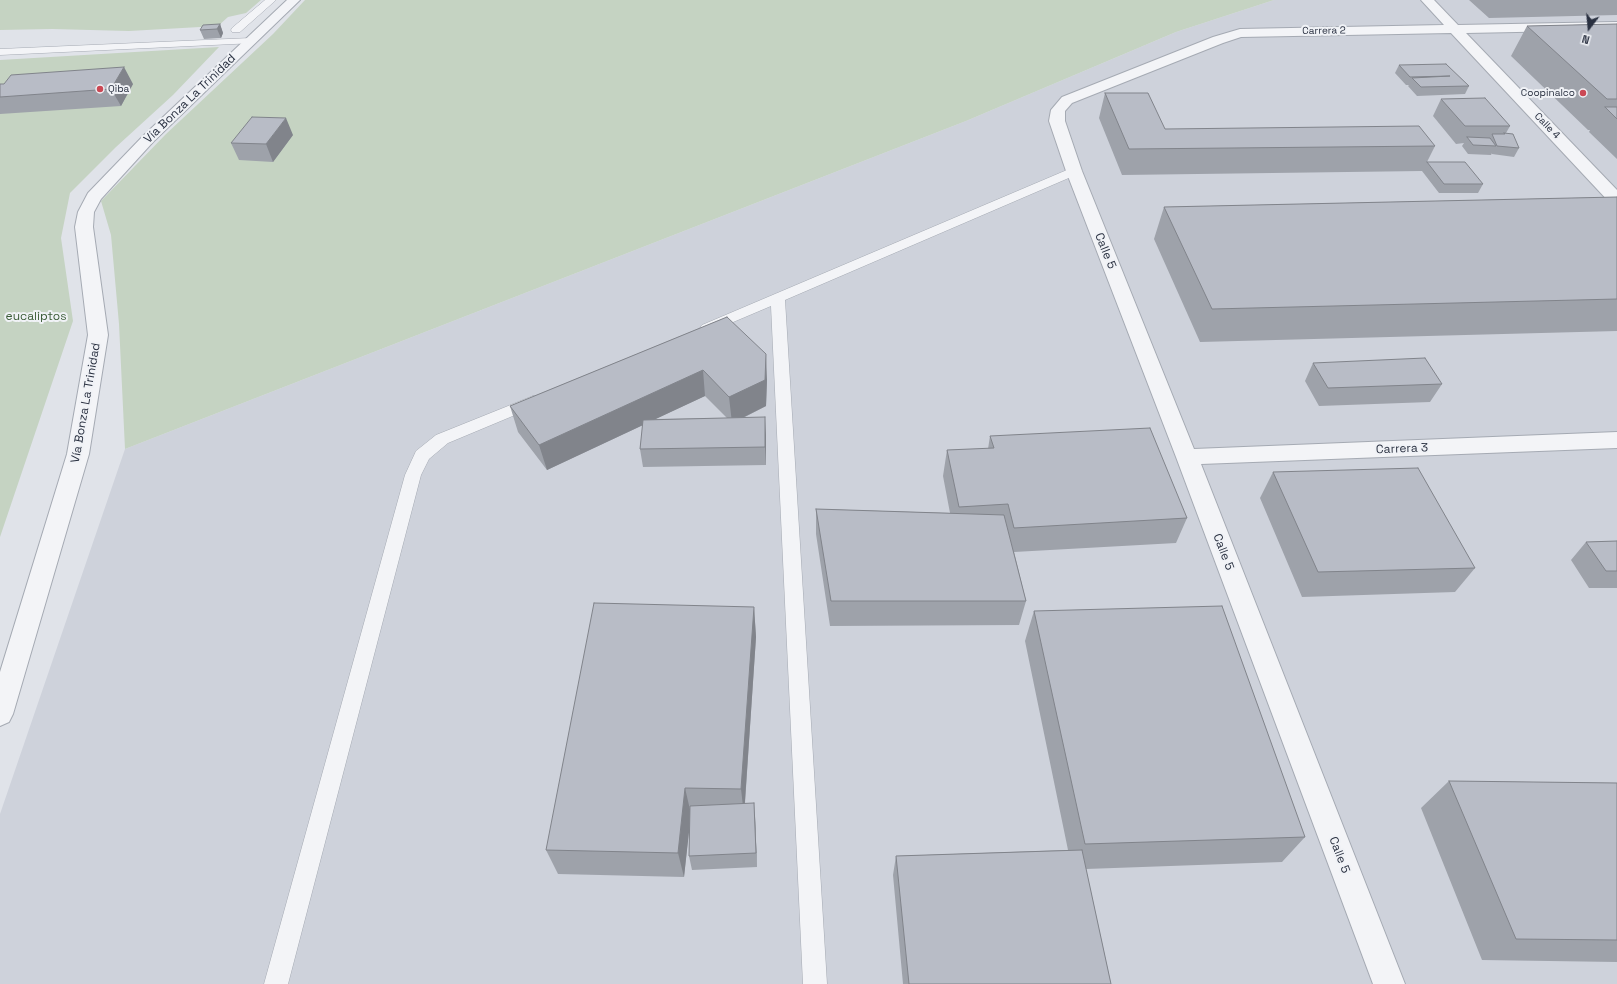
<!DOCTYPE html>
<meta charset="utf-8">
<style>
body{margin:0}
#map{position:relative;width:1617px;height:984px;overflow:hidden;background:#e0e3e9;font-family:"Space Grotesk",sans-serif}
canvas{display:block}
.north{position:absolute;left:1569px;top:8px;width:40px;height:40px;-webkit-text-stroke:3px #f0f2f6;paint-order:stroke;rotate:196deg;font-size:11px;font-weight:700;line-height:16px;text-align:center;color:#293040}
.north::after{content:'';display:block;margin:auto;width:14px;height:18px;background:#293040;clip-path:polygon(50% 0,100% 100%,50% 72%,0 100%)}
</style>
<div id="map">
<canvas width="1617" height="984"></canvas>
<div class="north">N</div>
</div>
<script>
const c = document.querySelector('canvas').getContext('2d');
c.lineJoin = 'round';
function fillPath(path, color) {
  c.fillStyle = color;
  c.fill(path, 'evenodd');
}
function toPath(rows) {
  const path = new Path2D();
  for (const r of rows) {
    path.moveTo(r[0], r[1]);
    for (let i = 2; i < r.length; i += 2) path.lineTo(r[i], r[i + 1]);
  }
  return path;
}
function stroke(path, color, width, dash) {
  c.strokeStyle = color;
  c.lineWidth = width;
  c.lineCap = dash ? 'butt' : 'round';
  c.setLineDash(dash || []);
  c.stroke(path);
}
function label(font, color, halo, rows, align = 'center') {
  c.font = font + ' "Space Grotesk",sans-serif';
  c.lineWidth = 4;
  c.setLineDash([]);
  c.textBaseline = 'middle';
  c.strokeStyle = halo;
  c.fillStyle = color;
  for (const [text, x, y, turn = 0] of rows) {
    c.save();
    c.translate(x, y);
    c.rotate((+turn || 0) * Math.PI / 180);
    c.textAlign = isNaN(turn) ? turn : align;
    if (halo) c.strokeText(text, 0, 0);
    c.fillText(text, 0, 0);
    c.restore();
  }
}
fillPath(toPath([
 [1274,0,1617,0,1617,984,0,984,0,814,125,449,966,121,1176,32]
]), '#ced2db');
fillPath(toPath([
 [0,0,261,0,246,13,228,17,218,26,129,31,52,29,0,30],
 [305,0,1274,0,1176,32,966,121,125,449,119,324,111,235,101,201,166,134,273,34],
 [219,47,173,95,116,147,70,193,61,238,73,321,0,537,0,60]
]), '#c5d3c2');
const service = toPath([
 [265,0,276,0,240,32,232,32,231,30,232,28,265,0],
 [251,38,256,41,255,43,0,55,0,49,251,38],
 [1074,167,1078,168,1080,171,1078,174,785,300,827,984,803,984,771,306,712,331,707,333,702,331,700,328,702,325,1074,167],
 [533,396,539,397,541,401,539,405,448,443,429,459,421,475,288,984,264,984,405,475,416,451,436,435,533,396]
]);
const minor = toPath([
 [1421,0,1434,0,1458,25,1617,22,1617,30,1466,33,1617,190,1617,205,1611,204,1451,33,1241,37,1223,43,1072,103,1065,111,1065,121,1082,171,1194,449,1617,432,1617,448,1201,464,1405,984,1373,984,1176,457,1066,171,1049,121,1051,110,1062,97,1213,37,1240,29,1444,25,1421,0]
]);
const tertiary = toPath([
 [287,0,300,0,153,142,101,199,94,212,93,227,108,335,89,454,13,714,9,722,0,726,0,672,67,454,88,335,75,227,78,212,88,193,143,136,287,0]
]);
stroke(service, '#a5aab3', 1);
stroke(minor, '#a5aab3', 2);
stroke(tertiary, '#a5aab3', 2);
fillPath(service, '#f3f4f7');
fillPath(minor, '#f3f4f7');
fillPath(tertiary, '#f3f4f7');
fillPath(toPath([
 [1469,0,1617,0,1617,15,1489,18],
 [220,24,223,33,221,38,204,39,200,30],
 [1617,24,1617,159,1589,132,1590,130,1588,130,1511,56,1527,26],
 [1399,65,1469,86,1465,94,1417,96,1408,86,1409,85,1406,85,1395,73],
 [0,84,133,84,121,106,0,114],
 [1105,93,1165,129,1435,146,1427,162,1483,184,1478,193,1439,193,1422,171,1122,175,1099,118],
 [1441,99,1510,126,1506,133,1519,148,1514,157,1492,154,1492,153,1491,155,1468,154,1462,146,1464,143,1456,144,1433,116],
 [293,135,273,162,239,160,231,143],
 [1617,197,1617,331,1200,342,1154,239,1164,207],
 [727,317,767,380,766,406,743,418,766,435,766,465,643,467,640,449,643,425,547,470,518,432,510,406],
 [705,396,727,418,655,419],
 [1313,363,1442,384,1430,402,1319,406,1305,381],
 [990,436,1187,518,1176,543,1014,552,1026,601,1019,625,830,626,816,534,816,509,950,513,943,476,947,450,988,449],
 [1273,472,1475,568,1455,592,1302,597,1260,498],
 [1617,541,1617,588,1589,588,1571,560,1586,542],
 [754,607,756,637,745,803,755,817,757,867,692,870,689,856,690,820,684,877,558,874,546,850],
 [1034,611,1305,837,1282,862,1086,869,1111,984,903,984,893,875,896,856,1068,850,1025,641],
 [1449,781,1617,783,1617,962,1482,960,1421,808]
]), '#9ea2aa');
fillPath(toPath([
 [220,24,223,33,221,38,217,29],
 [124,67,133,84,121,106,111,89],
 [286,118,293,135,273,162,266,144],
 [766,354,767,380,766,406,732,423,729,397],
 [703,370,705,396,547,470,539,445],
 [765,417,766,435,766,465,765,447],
 [754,607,756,637,744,815,741,789],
 [685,788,691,814,684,877,678,853],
 [754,803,755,817,757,867,756,853]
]), '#81848b');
const building = toPath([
 [220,24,217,29,200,30,203,25,220,24],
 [1617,24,1617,99,1607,99,1527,26,1617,24],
 [1446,64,1469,86,1421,87,1412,78,1450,76,1410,77,1399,65,1446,64],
 [124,67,111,89,0,97,0,84,4,84,11,75,124,67],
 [1105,93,1148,93,1165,129,1419,126,1435,146,1129,149,1105,93],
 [1485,98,1510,126,1465,126,1441,99,1485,98],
 [1605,107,1617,107,1617,119,1605,107],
 [252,117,286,118,266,144,231,143,252,117],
 [1504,133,1513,134,1519,148,1497,146,1492,134,1505,134,1504,133],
 [1467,137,1490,138,1496,146,1473,145,1467,137],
 [1427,162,1465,162,1483,184,1444,184,1427,162],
 [1617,197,1617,299,1212,309,1164,207,1617,197],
 [727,317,766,354,765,380,729,397,703,370,539,445,510,406,727,317],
 [1425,358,1442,384,1328,388,1313,363,1425,358],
 [765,417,765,447,640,449,643,420,765,417],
 [1150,428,1187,518,1014,528,1008,504,959,507,947,450,994,448,990,436,1150,428],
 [1418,468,1475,568,1318,572,1273,472,1418,468],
 [816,509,1004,515,1026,601,831,601,816,509],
 [1617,541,1617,571,1606,571,1586,542,1617,541],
 [594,603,754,607,741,789,685,788,678,853,546,850,594,603],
 [1222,606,1305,837,1085,844,1034,611,1222,606],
 [1449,781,1617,783,1617,940,1516,939,1449,781],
 [754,803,756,853,689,856,690,806,754,803],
 [1082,850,1111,984,909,984,896,856,1082,850]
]);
fillPath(building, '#b8bcc6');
stroke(building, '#81848b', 1);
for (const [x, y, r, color] of [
 [100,89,4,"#cb4854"],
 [1583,93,4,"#cb4854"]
]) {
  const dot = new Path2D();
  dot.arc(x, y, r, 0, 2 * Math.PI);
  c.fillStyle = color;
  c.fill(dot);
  stroke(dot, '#f0f2f6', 1.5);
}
label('10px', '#293040', '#f0f2f6', [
 ["Carrera 2",1324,31,-1],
 ["Calle 4",1547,126,46]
]);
label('10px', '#293040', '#f0f2f6', [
 ["Qiba",108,89],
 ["Coopinalco",1575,93,"right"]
], 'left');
label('12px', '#293040', '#f0f2f6', [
 ["Vía Bonza La Trinidad",190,99,-44],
 ["Calle 5",1105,251,68],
 ["Vía Bonza La Trinidad",86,403,-80],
 ["Carrera 3",1402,449,-2],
 ["Calle 5",1223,552,69],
 ["Calle 5",1339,855,69]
]);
label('12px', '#3b5c37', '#f0f2f6', [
 ["eucaliptos",36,317]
]);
</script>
